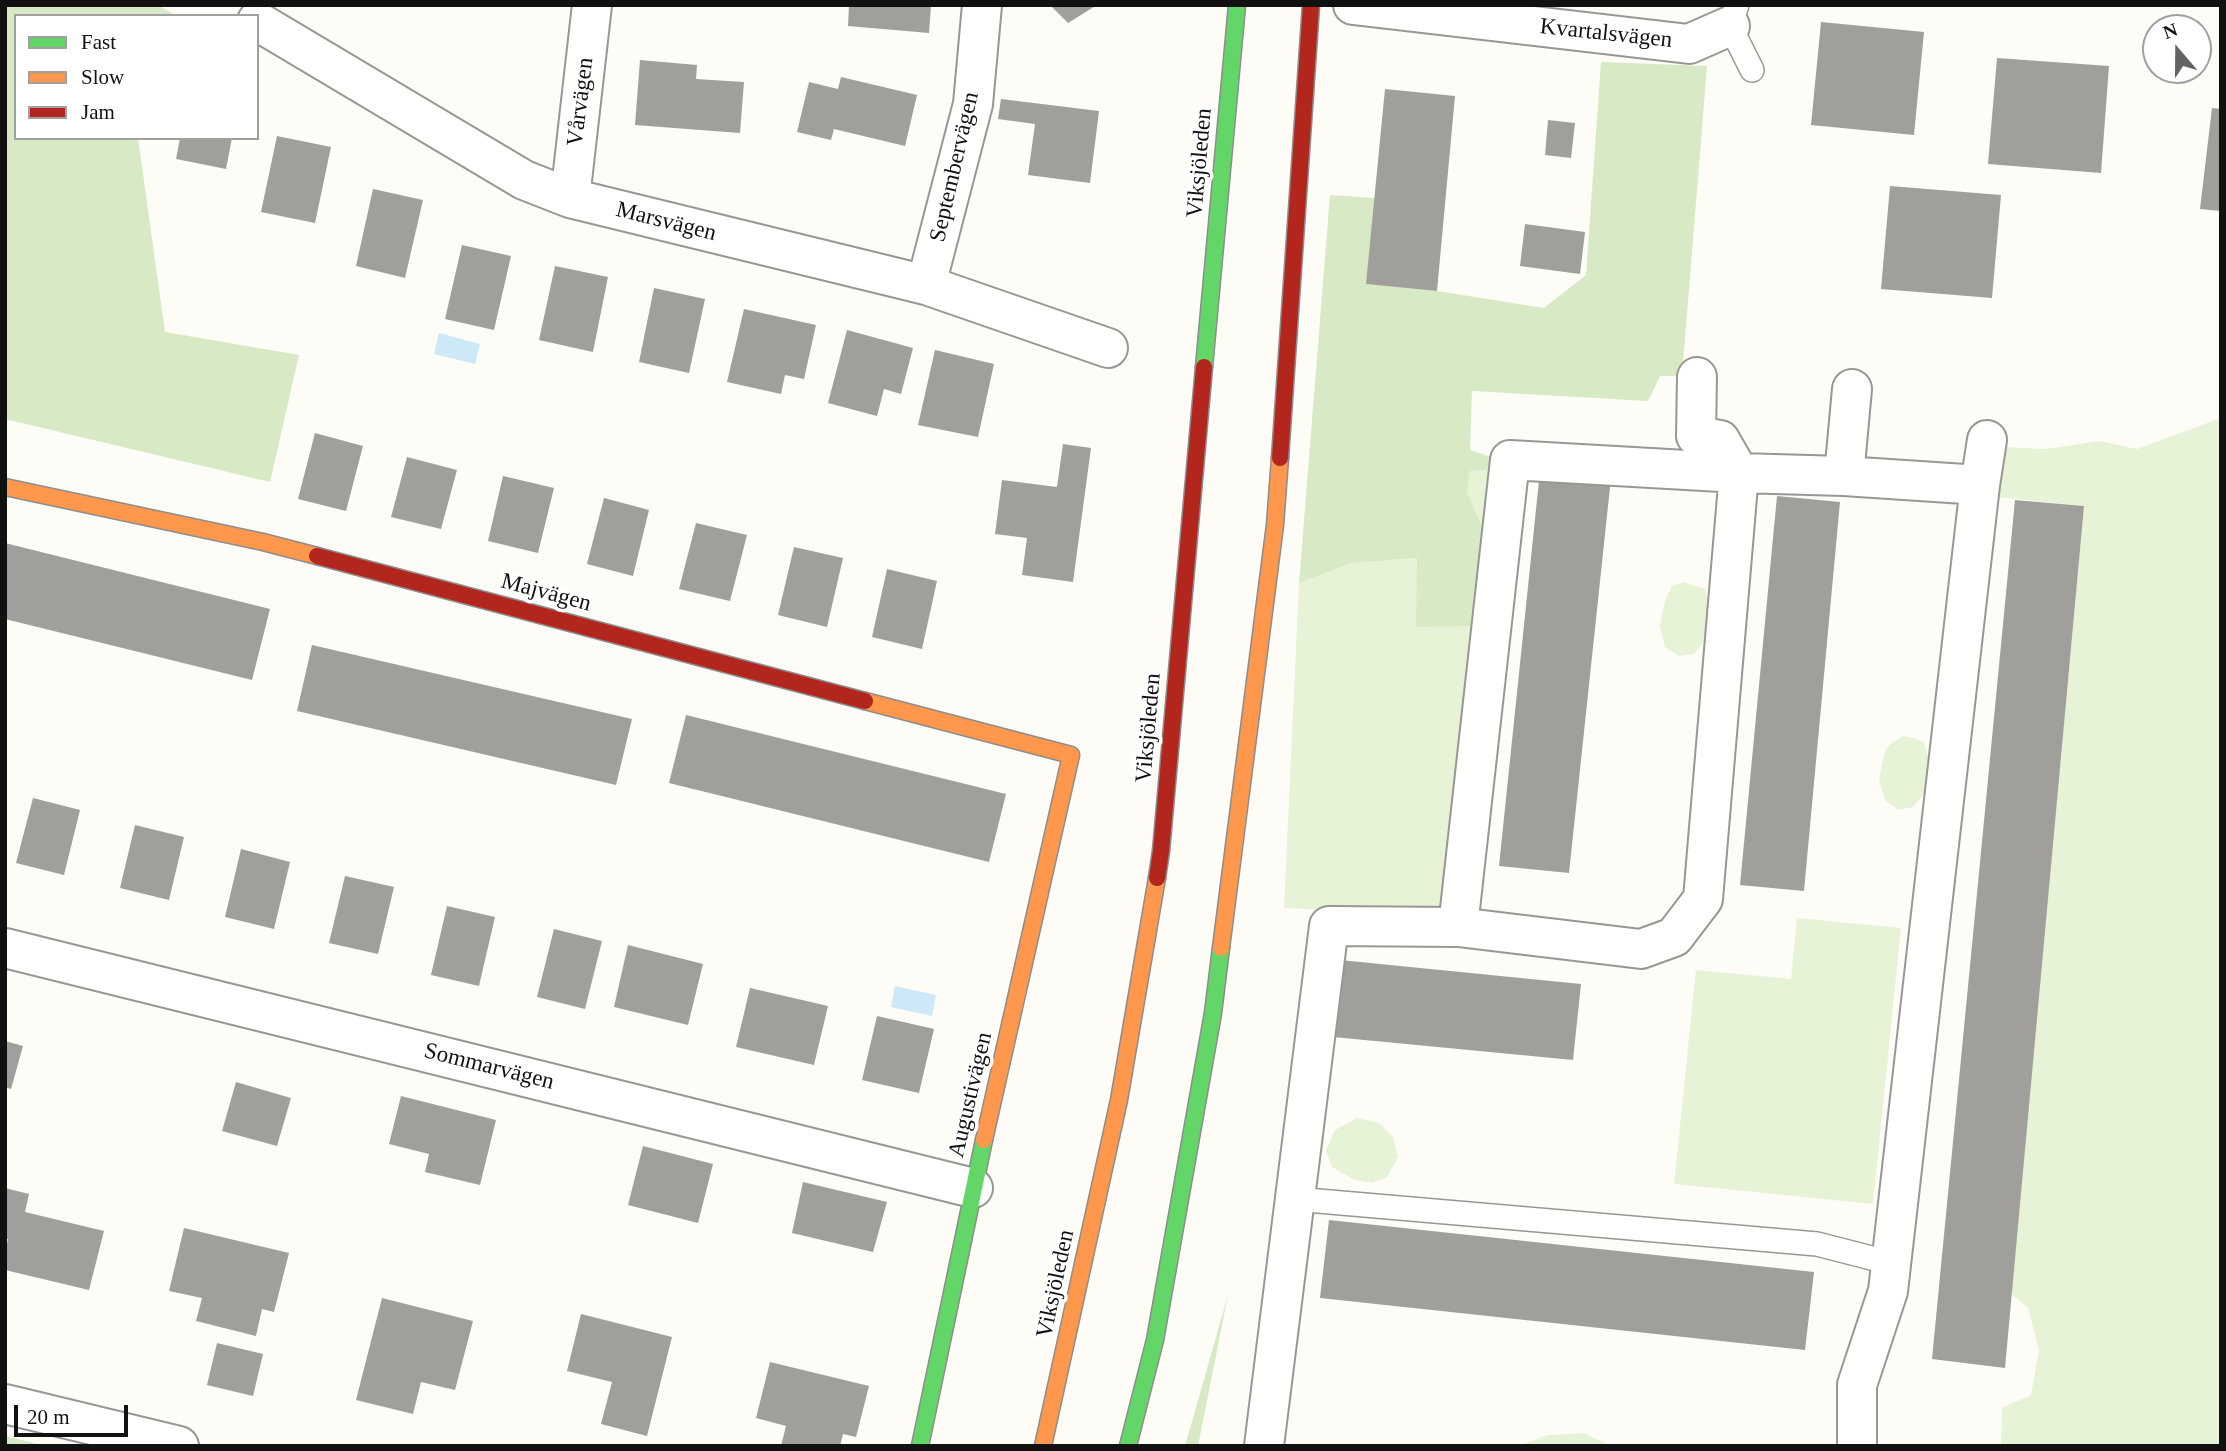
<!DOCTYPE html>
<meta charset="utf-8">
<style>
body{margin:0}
#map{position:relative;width:2226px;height:1451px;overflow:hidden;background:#fdfcf7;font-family:"Times New Roman",serif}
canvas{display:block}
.frame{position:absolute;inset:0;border:7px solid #111;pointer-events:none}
.legend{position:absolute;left:14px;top:14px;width:245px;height:126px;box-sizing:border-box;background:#fff;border:2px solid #a0a0a0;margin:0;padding:9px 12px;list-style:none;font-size:21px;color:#111}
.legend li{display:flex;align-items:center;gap:14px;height:35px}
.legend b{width:35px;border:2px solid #a0a0a0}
.north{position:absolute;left:2142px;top:14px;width:70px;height:70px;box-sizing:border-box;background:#fff;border:2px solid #a0a0a0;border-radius:50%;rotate:340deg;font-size:19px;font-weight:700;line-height:28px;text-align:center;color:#111}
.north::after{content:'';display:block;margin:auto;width:24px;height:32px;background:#646362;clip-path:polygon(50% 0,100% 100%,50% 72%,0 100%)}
.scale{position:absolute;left:14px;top:1405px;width:114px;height:32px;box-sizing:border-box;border:4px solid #111;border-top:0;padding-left:9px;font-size:21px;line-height:24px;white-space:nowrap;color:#111;-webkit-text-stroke:5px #fff;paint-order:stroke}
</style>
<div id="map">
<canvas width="2226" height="1451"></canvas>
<div class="frame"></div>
<ul class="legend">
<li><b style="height:9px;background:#63d668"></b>Fast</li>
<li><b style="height:9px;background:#ff974d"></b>Slow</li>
<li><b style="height:9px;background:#b3261e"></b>Jam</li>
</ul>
<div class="north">N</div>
<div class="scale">20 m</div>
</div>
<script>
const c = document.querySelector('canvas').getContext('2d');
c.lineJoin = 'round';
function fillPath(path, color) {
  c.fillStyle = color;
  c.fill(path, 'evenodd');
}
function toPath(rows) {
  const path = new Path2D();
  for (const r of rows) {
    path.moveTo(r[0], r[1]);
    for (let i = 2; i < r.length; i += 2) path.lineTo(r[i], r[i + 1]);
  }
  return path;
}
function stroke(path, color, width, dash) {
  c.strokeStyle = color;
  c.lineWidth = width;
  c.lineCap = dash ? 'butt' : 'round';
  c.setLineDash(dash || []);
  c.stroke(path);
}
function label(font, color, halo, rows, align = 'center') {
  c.font = font + ' "Times New Roman",serif';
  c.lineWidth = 7;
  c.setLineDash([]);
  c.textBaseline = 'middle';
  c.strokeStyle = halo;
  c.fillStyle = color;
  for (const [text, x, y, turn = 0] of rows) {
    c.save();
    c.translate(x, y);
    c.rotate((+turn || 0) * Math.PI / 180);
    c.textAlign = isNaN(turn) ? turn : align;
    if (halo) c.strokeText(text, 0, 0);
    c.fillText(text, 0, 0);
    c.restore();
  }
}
fillPath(toPath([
 [2221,418,2221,1446,2001,1446,2002,1408,2031,1395,2039,1350,2028,1308,2011,1294,2084,506,1985,496,1978,446,2046,449,2099,441,2137,449],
 [1497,469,1456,917,1284,908,1299,583,1352,563,1418,558,1486,536,1467,494,1470,471],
 [1683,582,1705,589,1712,617,1709,635,1694,654,1679,656,1665,647,1660,626,1665,601,1672,586],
 [1903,736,1914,738,1924,742,1931,770,1928,789,1913,807,1898,810,1885,800,1879,780,1884,754,1889,745],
 [1797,918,1901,928,1873,1204,1674,1184,1696,970,1791,979],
 [1357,1118,1379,1123,1393,1137,1398,1157,1387,1177,1372,1183,1355,1180,1332,1167,1326,1150,1335,1130],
 [1584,1433,1612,1446,1519,1446,1547,1435]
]), '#e7f3d7');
fillPath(toPath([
 [5,5,157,5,177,16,16,16,16,138,138,138,165,332,299,355,270,482,5,419],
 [1601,62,1707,66,1682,376,1660,376,1648,401,1472,391,1470,450,1498,459,1497,469,1470,471,1467,493,1486,536,1476,626,1416,627,1417,558,1352,563,1299,583,1330,195,1375,198,1367,284,1437,291,1544,308,1586,275],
 [1228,1295,1198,1446,1185,1446],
 [5,1436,46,1446,5,1446]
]), '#d8eac5');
fillPath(toPath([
 [439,333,480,344,475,364,434,354],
 [895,986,936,995,932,1016,891,1007]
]), '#cde8f7');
fillPath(toPath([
 [849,5,931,5,929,33,848,26],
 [1050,5,1097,5,1068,23],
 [1821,22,1924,32,1914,135,1811,125],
 [1997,58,2109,66,2101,173,1988,164],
 [640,60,697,65,696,79,744,82,740,133,635,125],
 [841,77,917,95,905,146,834,129,831,140,797,132,809,82,838,89],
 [1385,89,1455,96,1437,291,1366,284],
 [1001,99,1099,111,1090,183,1028,175,1035,124,998,119],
 [2212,108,2221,109,2221,211,2200,209],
 [1548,120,1575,123,1571,158,1545,155],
 [277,136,331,147,315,223,261,212],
 [180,138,232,138,226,169,176,159],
 [1890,186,2001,195,1992,298,1881,289],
 [373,189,423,200,405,278,356,266],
 [1525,224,1585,232,1580,274,1520,266],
 [462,245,511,256,494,330,445,319],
 [555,266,608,277,593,352,539,340],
 [654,288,705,299,689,373,639,362],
 [744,309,816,325,804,379,785,375,781,394,727,382],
 [847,330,913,348,901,394,884,389,877,416,828,403],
 [935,350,994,364,978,437,918,425],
 [315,433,363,446,346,511,298,499],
 [1063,444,1091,448,1073,582,1022,575,1027,538,995,534,1002,480,1057,487],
 [407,457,457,470,441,529,391,517],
 [1540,471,1611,478,1569,873,1499,866],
 [503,476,554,488,538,553,488,541],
 [1777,496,1840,502,1804,891,1740,885],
 [604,498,649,510,633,576,587,564],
 [2015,500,2084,506,2005,1368,1932,1359],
 [696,523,747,535,730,601,679,589],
 [5,543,270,609,252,680,5,619],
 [794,547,843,558,827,627,778,615],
 [887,569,937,581,922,649,872,637],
 [312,645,632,719,616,785,297,711],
 [686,715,1006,794,989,862,669,783],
 [33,798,80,810,64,875,16,863],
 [135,825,184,837,169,900,120,888],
 [241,849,290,862,274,929,225,917],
 [345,876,394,887,378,954,329,943],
 [447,906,495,917,479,986,431,975],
 [554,929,602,941,585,1009,537,997],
 [628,945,703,964,688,1025,614,1007],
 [1330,959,1581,984,1573,1060,1323,1036],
 [750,988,828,1006,814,1065,736,1047],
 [877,1016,934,1029,919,1093,862,1080],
 [5,1041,23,1046,11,1089,5,1087],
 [236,1082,291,1098,277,1146,222,1131],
 [401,1096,496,1120,480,1185,425,1172,429,1154,389,1144],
 [643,1146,713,1164,698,1223,628,1205],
 [803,1182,887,1202,873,1252,792,1233],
 [5,1188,29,1194,25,1212,104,1231,89,1290,5,1270,5,1252,8,1239,5,1238],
 [1329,1220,1814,1272,1805,1350,1320,1298],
 [184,1228,289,1253,274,1312,262,1309,256,1336,196,1321,202,1298,169,1291],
 [382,1298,473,1321,455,1390,421,1382,413,1414,356,1400],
 [581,1314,672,1337,647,1436,601,1424,612,1382,567,1371],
 [217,1343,263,1354,253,1396,207,1385],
 [770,1362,869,1386,856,1437,843,1434,840,1446,781,1446,786,1426,756,1418]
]), '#a19f9c');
const lane = toPath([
 [1737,5,1730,26,1752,70],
 [1295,1199,1817,1244,1891,1263]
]);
const street = toPath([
 [1353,5,1689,44,1730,26],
 [257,21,524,180,570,198,926,285,1108,348],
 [570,198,592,5],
 [926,285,973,104,982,5],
 [1697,377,1696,436,1720,440,1739,473,1510,460,1458,927,1641,949,1674,937,1703,899,1739,473,1844,476,1980,485],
 [1844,476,1852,389],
 [5,948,973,1188],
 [5,1404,179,1446],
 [1264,1446,1329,926,1458,927],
 [1857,1446,1857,1385,1888,1291,1980,485,1987,440]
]);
const fast = toPath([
 [1204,367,1237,5],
 [920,1446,984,1140],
 [1128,1446,1155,1340,1213,1013,1221,948]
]);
const slow = toPath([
 [5,487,263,542,317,556],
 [865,701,1071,755,984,1140],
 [1221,948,1275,525,1280,458],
 [1043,1446,1119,1100,1157,878]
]);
const jam = toPath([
 [1280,458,1311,5],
 [317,556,865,701],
 [1157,878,1161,851,1204,367]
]);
stroke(lane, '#979795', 26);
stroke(street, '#979795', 42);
stroke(fast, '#8e8d8b', 19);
stroke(slow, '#8e8d8b', 19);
stroke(jam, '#8e8d8b', 19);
stroke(lane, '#fffffe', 23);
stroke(street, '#fffffe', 38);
stroke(fast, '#63d668', 16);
stroke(slow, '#ff974d', 16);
stroke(jam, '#b3261e', 16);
label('23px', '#111', '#fff', [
 ["Kvartalsvägen",1606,34,6],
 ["Vårvägen",581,102,-83],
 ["Viksjöleden",1200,163,-85],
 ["Septembervägen",955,167,-77],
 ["Marsvägen",666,222,14],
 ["Majvägen",546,593,15],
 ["Viksjöleden",1149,728,-85],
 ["Sommarvägen",489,1067,14],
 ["Augustivägen",971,1095,-77],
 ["Viksjöleden",1056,1284,-78]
]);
</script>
